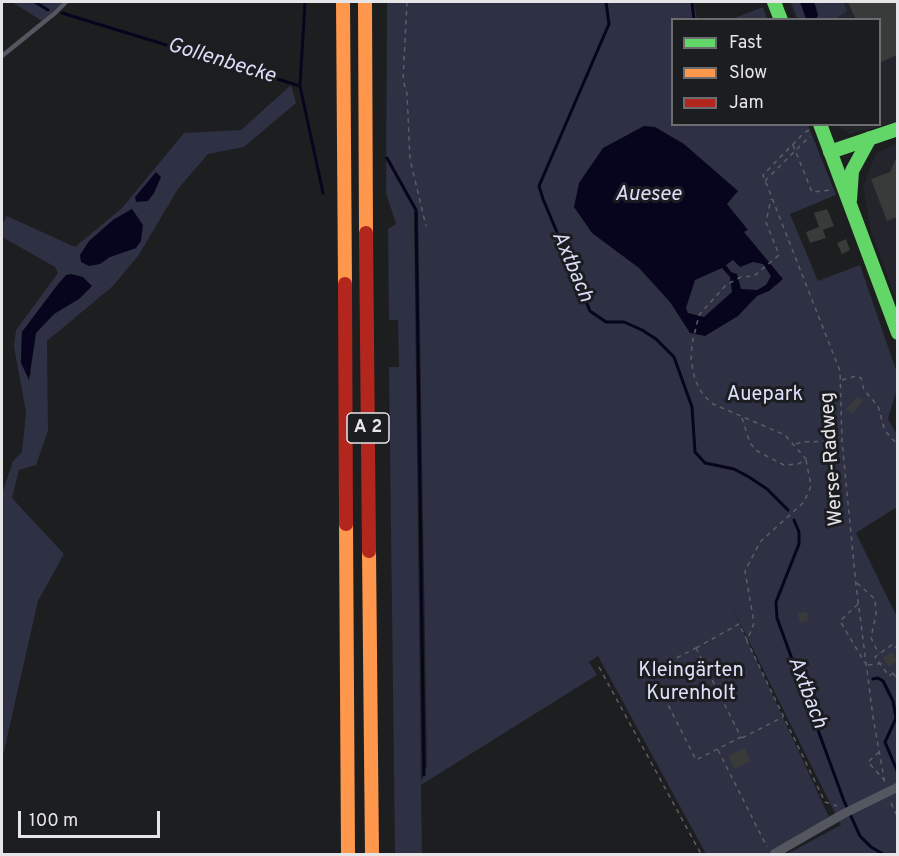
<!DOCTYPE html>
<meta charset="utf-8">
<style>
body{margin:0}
#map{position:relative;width:899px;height:856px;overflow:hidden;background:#1d1e1f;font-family:Overpass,sans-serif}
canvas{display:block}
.frame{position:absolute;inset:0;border:3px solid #e6e6e9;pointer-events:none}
.legend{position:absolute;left:671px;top:18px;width:210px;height:108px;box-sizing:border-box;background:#1c1d20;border:2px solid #6d6d70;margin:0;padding:8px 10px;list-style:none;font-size:18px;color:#e6e6e9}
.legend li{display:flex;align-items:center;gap:12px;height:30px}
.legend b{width:30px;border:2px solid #6d6d70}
.scale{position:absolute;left:18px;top:811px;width:142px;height:27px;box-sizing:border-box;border:3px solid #e6e6e9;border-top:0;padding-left:8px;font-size:18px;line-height:21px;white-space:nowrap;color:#e6e6e9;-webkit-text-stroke:4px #1c1d20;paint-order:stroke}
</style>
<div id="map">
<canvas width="899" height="856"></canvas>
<div class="frame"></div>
<ul class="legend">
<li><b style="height:8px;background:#63d668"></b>Fast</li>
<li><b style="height:8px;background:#ff974d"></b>Slow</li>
<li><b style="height:8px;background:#b3261e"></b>Jam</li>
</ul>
<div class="scale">100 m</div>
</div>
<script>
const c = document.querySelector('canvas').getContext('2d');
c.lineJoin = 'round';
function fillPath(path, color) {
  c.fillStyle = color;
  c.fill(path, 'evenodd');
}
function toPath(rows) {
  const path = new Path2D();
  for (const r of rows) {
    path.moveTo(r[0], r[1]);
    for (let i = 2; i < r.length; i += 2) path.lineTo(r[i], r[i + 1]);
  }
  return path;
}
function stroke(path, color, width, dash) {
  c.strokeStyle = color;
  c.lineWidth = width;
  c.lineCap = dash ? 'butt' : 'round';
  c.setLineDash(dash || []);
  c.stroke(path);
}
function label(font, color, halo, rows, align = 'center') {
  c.font = font + ' Overpass,sans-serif';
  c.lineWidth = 6;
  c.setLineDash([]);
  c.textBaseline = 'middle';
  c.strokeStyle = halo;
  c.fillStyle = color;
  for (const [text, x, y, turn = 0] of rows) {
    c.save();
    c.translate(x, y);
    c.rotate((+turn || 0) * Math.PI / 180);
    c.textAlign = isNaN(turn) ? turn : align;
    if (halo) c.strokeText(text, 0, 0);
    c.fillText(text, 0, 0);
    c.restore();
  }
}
fillPath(toPath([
 [789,2,897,2,897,122,850,134,835,125,880,124,880,20,796,19],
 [897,143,897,302,871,231,863,187,876,153]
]), '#23242c');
fillPath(toPath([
 [12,2,63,2,42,21],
 [387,2,694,2,697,19,672,20,672,124,808,125,836,195,790,214,818,281,860,265,897,373,897,389,888,419,897,435,897,507,856,533,897,617,897,854,787,854,841,825,732,607,829,817,766,854,706,854,598,656,589,662,597,675,421,785,422,854,395,854,389,367,399,367,398,320,389,320,388,229,396,224,386,193],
 [418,211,427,765,421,782,414,213],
 [791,2,800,2,808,19,798,19],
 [814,2,843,2,847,11,835,19,815,19,817,9],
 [763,7,767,19,732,19],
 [291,85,296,103,244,147,208,154,178,189,138,256,113,286,47,341,48,431,36,465,19,470,12,498,64,554,38,601,2,760,2,494,13,461,22,452,26,412,14,347,16,330,58,273,55,267,2,237,2,224,7,216,75,247,122,208,184,133,241,130],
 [132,209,136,248,110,257,113,220],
 [59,283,89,289,54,314,36,333,30,364,31,376,21,363,22,332]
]), '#2e3043');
fillPath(toPath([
 [800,2,814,2,818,15,816,19,806,19],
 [644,126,655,127,684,144,738,191,727,204,748,230,744,232,783,279,769,291,757,296,738,316,705,336,690,333,670,302,639,268,592,233,574,207,579,183,603,148],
 [733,260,740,267,753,262,763,264,771,276,766,285,757,290,741,289,737,274,731,272,726,265],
 [722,268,730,277,732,292,704,317,688,313,686,308,695,280],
 [156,172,161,177,154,193,148,201,136,202,135,197],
 [132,209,143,225,141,241,136,248,110,257,100,264,89,266,81,262,80,255,89,241,113,220],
 [71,274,83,277,92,286,79,299,54,314,36,333,29,380,21,363,22,332,59,283,66,275]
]), '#07051e');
stroke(toPath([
 [35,2,48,10],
 [305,2,300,86,323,193],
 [606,2,609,24,539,186,543,199,590,311,606,322,624,322,642,330,656,339,674,357,692,407,695,452,705,463,734,469,749,477,767,489,788,510],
 [692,2,694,20],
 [62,13,300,86],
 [387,158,416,210,424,775],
 [794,520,799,532,799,544,776,602,777,618,844,801,860,836,871,847,883,854],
 [873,679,878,678,883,681,893,701,896,718,885,742,898,773]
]), '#07051e', 3);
fillPath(toPath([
 [848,2,897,2,897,55,879,63,879,20,856,20],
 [897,156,897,217,887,221,871,179,890,172],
 [827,209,834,226,823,230,826,238,810,243,806,232,819,227,814,213],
 [846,239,850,250,842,254,837,243],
 [858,396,863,401,852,414,846,409],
 [807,612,808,621,800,623,798,613],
 [892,652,897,661,889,667,883,658],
 [744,748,751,761,734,769,728,756]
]), '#393a3a');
stroke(toPath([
 [407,2,403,80,407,94,410,159,426,226],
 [809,130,804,133,763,175,840,371,842,441,856,585,873,717,885,784],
 [793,145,812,192,831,190],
 [765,181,810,136],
 [842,380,856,376,861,378,864,390,878,406,885,431,898,445],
 [742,418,750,443,757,451,784,465,798,464,806,459,785,435,713,404,703,395,695,380,691,360,692,344,699,315,726,285,741,277,754,276,779,255,766,222,771,199],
 [796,444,802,442,841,441],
 [806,460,811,486,804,502,760,542,745,571,754,623,747,641,825,802,837,806],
 [857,583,875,599,876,614,871,638,879,654],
 [858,604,840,621,865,663],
 [696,648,741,737,696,760,651,671,696,648],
 [696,648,739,624,747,640],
 [898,650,893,644,875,657,889,676,898,669],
 [868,665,885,663],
 [599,667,701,854],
 [893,673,898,680],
 [742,738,783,717],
 [718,750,767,847],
 [879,752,868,762,885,781],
 [891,803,898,818]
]), '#5d5e65', 1.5, [4.5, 4.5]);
stroke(toPath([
 [2,56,55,13,66,2]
]), '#545660', 4.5);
stroke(toPath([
 [774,854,843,814,898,787]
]), '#545660', 9);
stroke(toPath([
 [774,2,781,20],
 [820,124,898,333],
 [830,152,898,129],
 [850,200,852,171,870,138]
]), '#63d668', 14);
stroke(toPath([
 [343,2,345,284],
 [365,2,366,233],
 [346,524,348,854],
 [369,551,372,854]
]), '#ff974d', 14);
stroke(toPath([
 [366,233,369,551],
 [345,284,346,524]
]), '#b3261e', 14);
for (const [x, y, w] of [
 [368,428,42]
]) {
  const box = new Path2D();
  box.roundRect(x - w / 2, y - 15, w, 30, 4.5);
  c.fillStyle = '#1c1d20';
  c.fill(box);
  stroke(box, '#e6e6e9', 1.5);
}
label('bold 18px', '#e6e6e9', null, [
 ["A 2",368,428]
]);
label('20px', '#dde1fb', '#1c1d20', [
 ["Auepark",765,396],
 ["Kleingärten",691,672],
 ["Kurenholt",691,695]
]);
label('20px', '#e6e6e9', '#1c1d20', [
 ["Werse-Radweg",833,459,-94]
]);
label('italic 21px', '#dadef8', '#1c1d20', [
 ["Gollenbecke",221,62,17],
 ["Auesee",648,196],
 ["Axtbach",571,267,67],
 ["Axtbach",806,693,69]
]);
</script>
